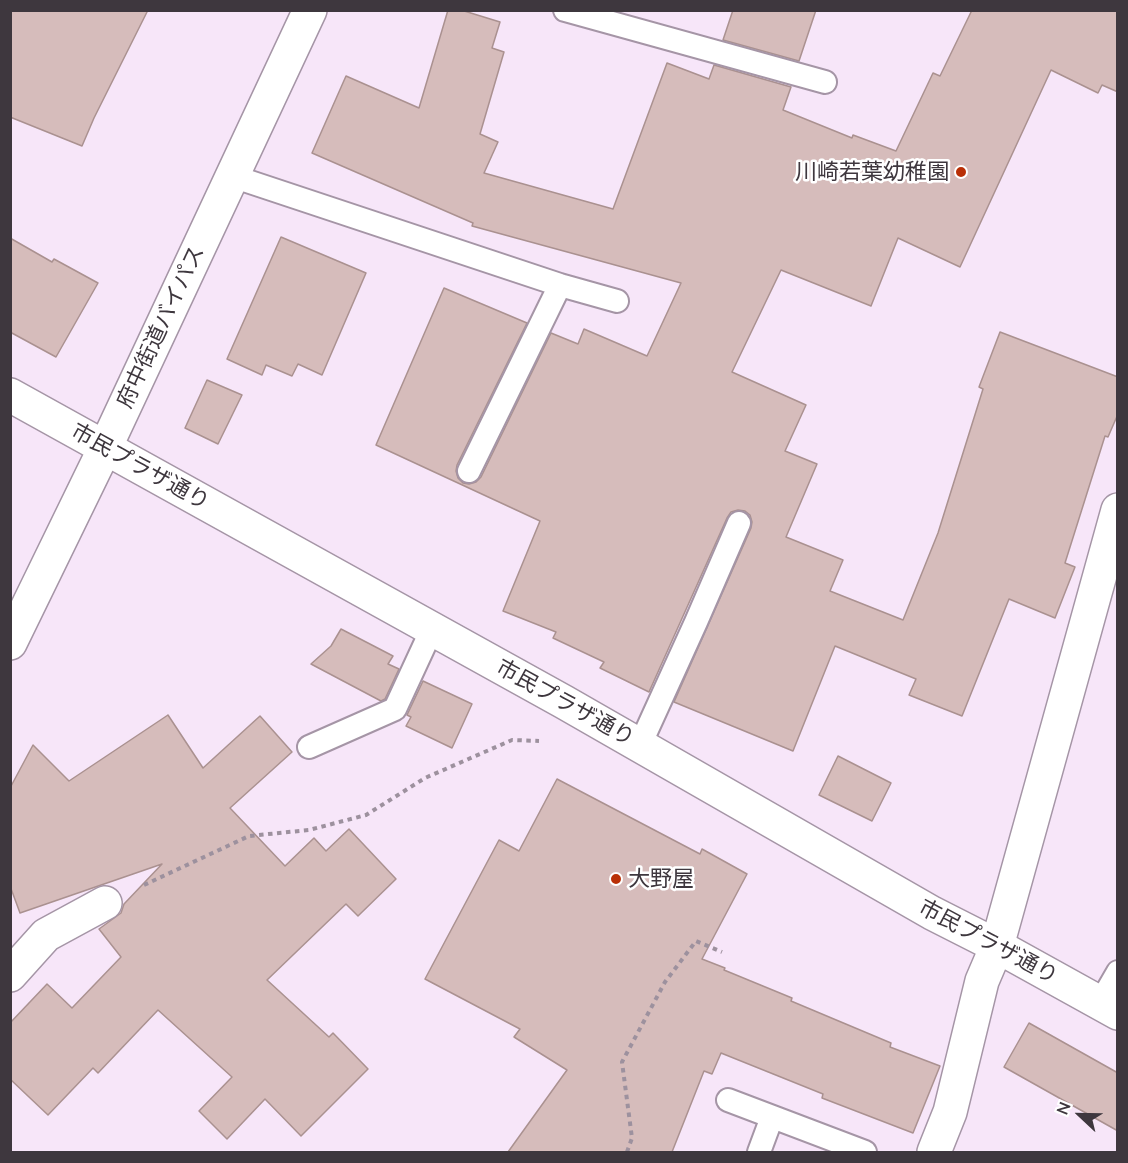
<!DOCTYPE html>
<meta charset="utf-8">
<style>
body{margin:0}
#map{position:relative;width:1128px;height:1163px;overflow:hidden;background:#f7e6f9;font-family:Mulish,sans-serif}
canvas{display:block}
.frame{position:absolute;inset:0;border:12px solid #3e373e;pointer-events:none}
.north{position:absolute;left:1050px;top:1085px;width:60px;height:60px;-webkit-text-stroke:4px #fff;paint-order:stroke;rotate:292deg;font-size:16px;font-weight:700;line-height:24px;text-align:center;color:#3e373e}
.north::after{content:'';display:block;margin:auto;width:21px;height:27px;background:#3e373e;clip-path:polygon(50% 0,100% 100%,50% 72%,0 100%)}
</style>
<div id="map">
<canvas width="1128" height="1163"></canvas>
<div class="frame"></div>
<div class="north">N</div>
</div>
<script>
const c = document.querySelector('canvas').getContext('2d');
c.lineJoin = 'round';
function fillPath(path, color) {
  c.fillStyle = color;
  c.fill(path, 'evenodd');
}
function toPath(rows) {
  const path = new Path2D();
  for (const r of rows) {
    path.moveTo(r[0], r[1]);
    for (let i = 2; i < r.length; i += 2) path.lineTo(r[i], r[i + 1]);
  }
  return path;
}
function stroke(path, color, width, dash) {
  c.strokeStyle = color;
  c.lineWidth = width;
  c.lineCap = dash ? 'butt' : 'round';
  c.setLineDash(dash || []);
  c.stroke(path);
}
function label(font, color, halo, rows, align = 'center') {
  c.font = font + ' Mulish,"Noto Sans JP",sans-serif';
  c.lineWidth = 5;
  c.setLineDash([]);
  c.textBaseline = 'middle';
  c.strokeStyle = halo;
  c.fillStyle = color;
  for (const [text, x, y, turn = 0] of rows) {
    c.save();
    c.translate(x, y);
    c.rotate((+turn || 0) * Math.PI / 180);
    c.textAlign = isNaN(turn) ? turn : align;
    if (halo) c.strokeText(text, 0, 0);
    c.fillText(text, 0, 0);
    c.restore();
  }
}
const building = toPath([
 [10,10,148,10,94,118,82,146,10,117,10,10],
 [448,10,461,10,500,22,492,48,504,52,480,134,498,142,484,173,613,209,667,63,709,79,714,65,791,87,783,110,852,138,853,135,896,151,933,73,940,76,972,10,1118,10,1118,92,1102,85,1098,93,1051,70,960,267,898,238,871,306,781,270,732,372,806,405,785,451,817,464,786,537,843,560,830,591,903,620,938,533,983,389,979,387,1000,332,1118,377,1118,414,1108,437,1105,436,1065,563,1075,567,1055,618,1009,599,962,716,909,695,916,679,835,646,793,751,674,702,751,528,752,522,750,515,745,511,738,510,731,512,727,518,649,692,600,668,604,662,553,638,556,632,503,611,540,521,376,445,444,288,527,323,457,465,456,471,458,478,463,483,469,484,476,482,481,477,551,333,578,344,584,329,647,356,681,283,472,226,473,223,312,153,346,76,419,108,448,10],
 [733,10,816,10,799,61,723,40,733,10],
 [281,237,366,273,322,375,298,364,292,376,266,365,262,375,227,359,281,237],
 [10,238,52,262,54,259,98,283,56,357,10,332,10,238],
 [207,380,242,395,218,444,185,428,207,380],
 [341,629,393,656,388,664,399,669,385,699,381,701,311,664,331,646,341,629],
 [423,681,472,704,452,748,406,726,411,717,407,715,423,681],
 [168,715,203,768,260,716,292,752,230,808,285,866,314,838,326,851,349,829,396,879,358,916,346,904,267,980,329,1037,333,1033,368,1069,301,1136,265,1099,227,1139,199,1111,232,1077,158,1010,98,1073,93,1068,48,1115,10,1079,10,1023,47,984,72,1008,121,957,99,929,121,913,124,904,162,864,20,913,10,886,10,788,33,745,69,781,168,715],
 [838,756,891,783,872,821,819,795,838,756],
 [557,779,700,854,702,849,747,874,702,959,725,968,724,970,792,998,791,1001,891,1043,890,1047,940,1066,913,1133,822,1098,823,1094,721,1053,712,1074,704,1071,672,1152,508,1152,567,1070,514,1037,520,1029,425,979,499,840,519,851,557,779],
 [1029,1023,1118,1073,1118,1131,1004,1067,1029,1023]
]);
fillPath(building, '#d6bcbb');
stroke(building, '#aa9190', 1.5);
const service = toPath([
 [565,10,825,82],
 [232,176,560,285,617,301],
 [469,471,560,285],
 [640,745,696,622,739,523],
 [309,747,395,709,432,629],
 [1100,1003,1118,972],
 [728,1100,865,1152],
 [759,1152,772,1117]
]);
const minor = toPath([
 [10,975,46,935,105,903],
 [934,1152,950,1112,982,981,997,946,1118,510]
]);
const tertiary = toPath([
 [10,395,564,702,932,913,997,946,1118,1013],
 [10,643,105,448,310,10]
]);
stroke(service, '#a595a6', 26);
stroke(minor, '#a595a6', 36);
stroke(tertiary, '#a595a6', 36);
stroke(toPath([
 [144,885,249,836,309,830,366,815,425,778,512,740,539,741],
 [627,1152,632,1138,622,1062,665,982,696,941,722,952]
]), '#9d919e', 4, [4.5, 4.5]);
stroke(service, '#fff', 22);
stroke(minor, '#fff', 33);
stroke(tertiary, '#fff', 33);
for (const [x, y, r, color] of [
 [961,172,6,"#b92f06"],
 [616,879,6,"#b92f06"]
]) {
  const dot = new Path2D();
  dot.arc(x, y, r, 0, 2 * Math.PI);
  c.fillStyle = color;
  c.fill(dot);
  stroke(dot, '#fff', 2);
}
label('22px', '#3e373e', '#fff', [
 ["川崎若葉幼稚園",949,172],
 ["大野屋",628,879,"left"]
], 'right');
label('22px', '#3e373e', '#fff', [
 ["府中街道バイパス",161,327,-65],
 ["市民プラザ通り",140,467,29],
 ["市民プラザ通り",565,703,29],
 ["市民プラザ通り",988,942,28]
]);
</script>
